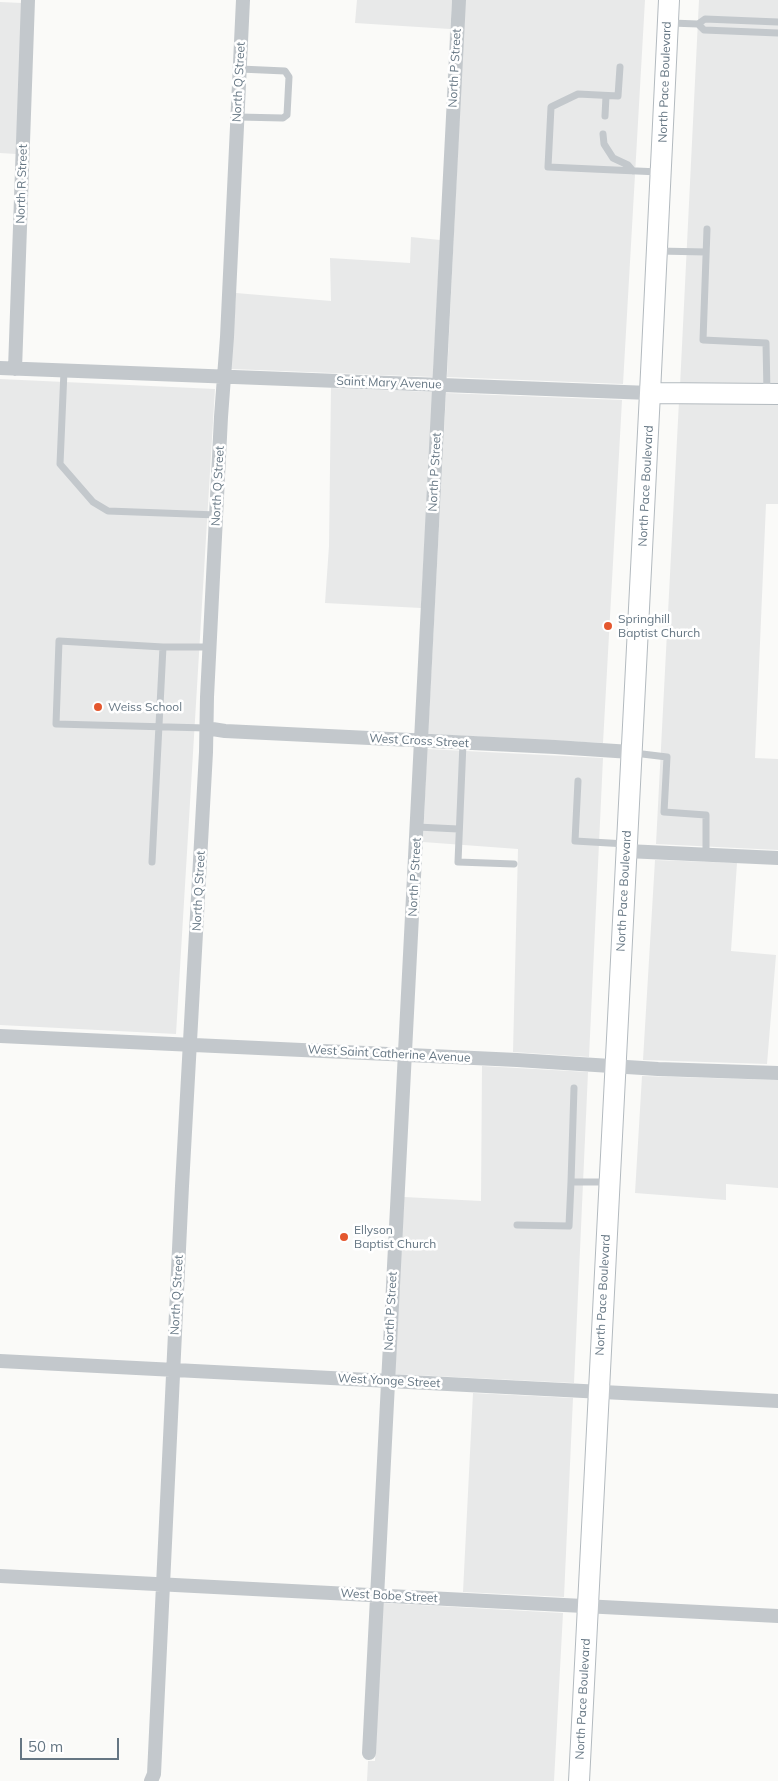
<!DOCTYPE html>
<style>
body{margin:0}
#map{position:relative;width:778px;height:1781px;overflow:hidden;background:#fafaf8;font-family:Mulish,sans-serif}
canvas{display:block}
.scale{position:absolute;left:20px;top:1738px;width:99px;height:22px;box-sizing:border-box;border:2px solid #657683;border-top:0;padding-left:6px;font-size:15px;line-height:18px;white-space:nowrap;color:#657683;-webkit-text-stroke:4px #fff;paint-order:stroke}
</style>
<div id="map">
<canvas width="778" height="1781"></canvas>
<div class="scale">50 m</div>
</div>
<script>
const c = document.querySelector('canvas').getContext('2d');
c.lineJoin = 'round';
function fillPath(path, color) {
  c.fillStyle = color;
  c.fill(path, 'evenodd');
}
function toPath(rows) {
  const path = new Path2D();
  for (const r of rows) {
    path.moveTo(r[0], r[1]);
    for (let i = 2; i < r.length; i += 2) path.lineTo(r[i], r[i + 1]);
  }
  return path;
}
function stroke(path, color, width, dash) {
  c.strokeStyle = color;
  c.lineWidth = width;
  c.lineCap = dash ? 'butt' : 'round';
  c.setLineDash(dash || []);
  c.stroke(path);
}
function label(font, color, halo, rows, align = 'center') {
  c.font = font + ' Mulish,sans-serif';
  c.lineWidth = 5;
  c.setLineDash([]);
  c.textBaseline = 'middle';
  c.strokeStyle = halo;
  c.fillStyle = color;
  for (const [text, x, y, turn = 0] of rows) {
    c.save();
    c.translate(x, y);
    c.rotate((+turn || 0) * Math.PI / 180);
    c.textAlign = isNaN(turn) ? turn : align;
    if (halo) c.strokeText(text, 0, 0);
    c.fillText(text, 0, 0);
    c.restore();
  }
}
fillPath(toPath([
 [357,0,452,0,446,114,450,29,355,23],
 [465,0,645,0,623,384,447,377],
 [699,0,778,0,778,387,680,386],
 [0,2,22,3,16,154,0,153],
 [411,237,440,240,433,377,231,369,236,293,331,301,330,258,410,263],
 [0,379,215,389,176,1034,0,1025],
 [331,388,433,392,421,608,325,603,329,546],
 [446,393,622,400,603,743,428,734],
 [679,401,778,402,778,504,766,504,755,758,778,759,778,850,656,844],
 [427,749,603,758,589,1057,513,1052,518,849,423,842],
 [655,860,737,863,731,951,776,955,767,1064,643,1060],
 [482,1066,588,1072,574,1383,395,1374,404,1197,481,1201],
 [642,1076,778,1080,778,1188,726,1184,726,1200,635,1193],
 [473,1393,573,1398,564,1597,463,1592],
 [383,1603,563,1613,554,1781,367,1781,368,1761,375,1761]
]), '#e8e9e9');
const secondary = toPath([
 [650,393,778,394],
 [579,1781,650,393,669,0]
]);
stroke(secondary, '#b3babf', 22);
stroke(toPath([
 [671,23,698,24,705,19,778,22],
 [698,24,704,30,778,33],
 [620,67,618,96,578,94,551,107,548,167,659,172],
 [605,116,606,96],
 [238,117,283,118,287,115,289,77,285,71,240,69],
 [603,134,604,144,613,158,628,165,633,171],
 [707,229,703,340,766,343,767,393],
 [658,251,706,252],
 [64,371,60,464,93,502,108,511,217,515],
 [206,728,56,724,59,641,163,647,210,647],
 [463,743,458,862,514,864],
 [634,753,667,757,664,812,706,815,706,854],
 [578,781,575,841,626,844],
 [417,827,458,829],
 [152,862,163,647],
 [574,1088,571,1182,609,1182],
 [517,1225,569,1226,571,1182]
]), '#c3c8cc', 7);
stroke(toPath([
 [0,368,650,393],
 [15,369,28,0],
 [206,728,225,731,555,747,631,752],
 [626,851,778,858],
 [0,1036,517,1060,658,1069,778,1073],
 [0,1361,778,1401],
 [0,1576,778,1616],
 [369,1753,459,0],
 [151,1781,154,1774,182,1186,206,752,207,697,221,417,227,337,243,0]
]), '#c3c8cc', 14);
stroke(secondary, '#fff', 20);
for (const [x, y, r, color] of [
 [608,626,5,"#e4572e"],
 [98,707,5,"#e4572e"],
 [344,1237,5,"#e4572e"]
]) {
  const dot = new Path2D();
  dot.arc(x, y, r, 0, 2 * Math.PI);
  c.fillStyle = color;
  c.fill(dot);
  stroke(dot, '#fff', 2);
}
label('12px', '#657683', '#fff', [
 ["North P Street",455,68,-87],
 ["North Q Street",239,82,-87],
 ["North Pace Boulevard",665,82,-88],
 ["North R Street",22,184,-88],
 ["Saint Mary Avenue",389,383,2],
 ["North P Street",435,472,-87],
 ["North Q Street",218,486,-87],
 ["North Pace Boulevard",646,486,-87],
 ["West Cross Street",419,741,3],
 ["North P Street",415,877,-87],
 ["North Q Street",199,891,-87],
 ["North Pace Boulevard",624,891,-87],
 ["West Saint Catherine Avenue",389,1054,3],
 ["North Q Street",177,1295,-87],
 ["North Pace Boulevard",603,1295,-87],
 ["North P Street",391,1311,-87],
 ["West Yonge Street",389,1381,3],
 ["West Bobe Street",389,1596,3],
 ["North Pace Boulevard",583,1699,-87]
]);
label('12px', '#657683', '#fff', [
 ["Springhill",618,619],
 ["Baptist Church",618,633],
 ["Weiss School",108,707],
 ["Ellyson",354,1230],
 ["Baptist Church",354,1244]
], 'left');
</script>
